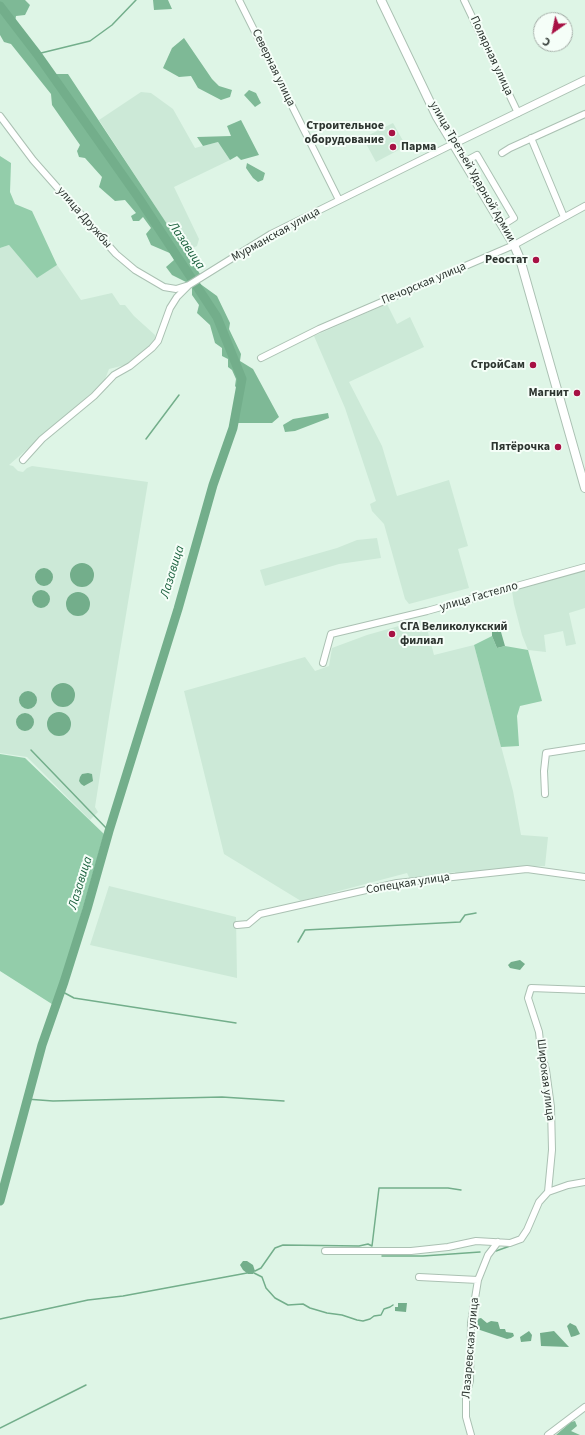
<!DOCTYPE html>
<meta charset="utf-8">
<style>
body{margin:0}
#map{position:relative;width:585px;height:1435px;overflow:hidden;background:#def5e6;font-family:"Source Sans 3",sans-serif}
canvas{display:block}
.north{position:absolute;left:533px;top:12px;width:40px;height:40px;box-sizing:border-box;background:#f5fef8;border:1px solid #a5aea8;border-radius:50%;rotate:213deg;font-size:11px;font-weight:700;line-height:16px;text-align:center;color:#2d3530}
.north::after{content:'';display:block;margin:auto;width:14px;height:18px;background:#a71144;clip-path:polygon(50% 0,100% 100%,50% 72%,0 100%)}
</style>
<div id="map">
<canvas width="585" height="1435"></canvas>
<div class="north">С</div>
</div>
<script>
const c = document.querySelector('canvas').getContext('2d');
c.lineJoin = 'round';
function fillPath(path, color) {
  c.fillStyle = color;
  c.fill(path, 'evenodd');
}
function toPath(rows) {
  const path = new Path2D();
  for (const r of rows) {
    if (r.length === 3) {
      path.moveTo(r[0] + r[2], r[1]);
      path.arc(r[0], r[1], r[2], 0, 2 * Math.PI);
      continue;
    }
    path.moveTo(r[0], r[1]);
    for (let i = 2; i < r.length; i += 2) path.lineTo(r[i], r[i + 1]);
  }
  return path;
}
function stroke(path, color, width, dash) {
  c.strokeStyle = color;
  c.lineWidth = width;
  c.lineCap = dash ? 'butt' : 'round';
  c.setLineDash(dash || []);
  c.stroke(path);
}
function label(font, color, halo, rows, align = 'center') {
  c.font = font + ' "Source Sans 3",sans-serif';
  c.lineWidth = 4;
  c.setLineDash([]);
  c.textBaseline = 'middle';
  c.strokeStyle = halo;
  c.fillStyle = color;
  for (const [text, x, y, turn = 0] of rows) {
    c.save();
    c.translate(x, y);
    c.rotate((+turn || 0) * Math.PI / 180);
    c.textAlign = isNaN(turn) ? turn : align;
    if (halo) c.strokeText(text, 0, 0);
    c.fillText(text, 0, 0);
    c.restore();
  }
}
fillPath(toPath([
 [141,92,151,93,173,109,195,148,218,142,230,160,174,187,199,239,197,246,185,252,99,120],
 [393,123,406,146,376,162,363,138],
 [9,245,37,277,57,265,81,300,112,293,120,305,125,305,134,316,155,335,155,340,150,347,125,365,109,369,104,382,9,465,13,466,18,471,23,472,27,468,32,466,148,482,109,717,95,807,98,812,90,820,27,757,0,753,0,248],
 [387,304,397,324,410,317,424,347,349,382,382,446,397,496,449,480,468,546,458,549,469,588,409,604,405,599,384,524,372,511,370,504,376,501,345,408,314,336],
 [377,538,381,558,339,564,265,586,260,570,337,548,357,540],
 [585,570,585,608,569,613,576,644,566,646,563,631,544,635,546,652,528,650,522,635,514,604,512,591],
 [425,621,434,655,474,645,513,791,521,835,548,837,545,866,514,867,456,875,455,872,410,879,407,873,301,901,224,854,184,691,305,657,315,671,329,666,332,648,367,635,413,622],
 [109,886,236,917,237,978,90,945]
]), '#cce9d7');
fillPath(toPath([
 [0,156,11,163,10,192,15,204,32,211,57,265,37,278,9,245,0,248],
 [492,636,497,648,505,646,528,650,542,701,520,706,517,716,519,746,501,747,474,645],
 [0,754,25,758,104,834,55,1006,0,971]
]), '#93cdaa');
fillPath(toPath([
 [0,0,25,0,30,5,25,15,16,16,15,22,54,74,68,74,200,274,197,279,188,283,172,275,166,267,174,260,172,254,151,245,146,234,151,228,143,217,139,221,133,221,131,216,136,213,125,200,115,201,99,187,102,177,85,158,79,157,77,151,80,145,52,105,51,94,11,44,4,42,0,35],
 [153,0,168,0,172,9,154,10],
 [184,38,212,79,219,86,232,90,230,97,221,100,198,88,191,76,179,77,163,68,172,48],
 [249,90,256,93,261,103,255,107,244,95],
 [241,120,259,155,241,160,237,156,230,160,218,142,203,146,197,137,231,136,227,126],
 [247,163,265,173,263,180,258,182,253,178,246,168],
 [199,283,217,296,230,323,229,329,241,354,240,361,253,369,279,417,272,423,237,423,232,419,232,410,238,401,238,390,235,386,236,379,232,370,228,367,228,359,222,356,222,348,215,343,210,325,197,313,199,305,192,295,192,288],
 [328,413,329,418,295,431,285,432,283,425,293,419],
 [575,1421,577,1426,571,1431,580,1435,556,1435,571,1422]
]), '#7eb996');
fillPath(toPath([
 [82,575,12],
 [44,577,9],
 [41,599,9],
 [78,604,12],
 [498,627,501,632,505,646,497,648,492,636,492,629],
 [63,695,12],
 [28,700,9],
 [59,724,12],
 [25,722,9],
 [88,773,92,774,93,781,84,786,81,784,79,781,80,777,82,774],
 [520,960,525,964,520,970,510,968,508,965,511,962],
 [243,1261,247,1261,253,1265,255,1271,253,1274,248,1274,243,1270,240,1265],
 [398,1303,407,1303,406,1312,395,1311,395,1307,398,1307],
 [481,1318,487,1323,491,1321,498,1322,500,1329,505,1329,506,1332,513,1333,514,1336,511,1338,507,1339,477,1329,476,1322,477,1319],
 [570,1323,576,1326,580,1334,575,1336,571,1337,567,1326],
 [529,1331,532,1335,531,1341,521,1342,520,1337],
 [554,1331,569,1347,541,1346,540,1333]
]), '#73ae8b');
stroke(toPath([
 [37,54,90,41,112,25,136,0],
 [146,439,179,395],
 [31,750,109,831],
 [298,942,305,930,460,922,465,915,476,913],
 [61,991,74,998,236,1023],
 [26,1099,53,1101,222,1097,284,1101],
 [496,1251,510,1246],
 [382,1256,423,1256,480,1252],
 [255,1271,261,1268,275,1248,283,1245,359,1246,368,1244,372,1246,379,1188,448,1188,461,1190],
 [254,1273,262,1277,266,1288,275,1298,288,1305,303,1304,310,1308,327,1313,342,1315,357,1320,363,1321,370,1319,374,1316,381,1315,384,1309,390,1307,393,1305],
 [0,1319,88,1300,123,1296,247,1273],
 [0,1428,86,1385]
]), '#73ae8b', 1.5);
stroke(toPath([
 [0,6,37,54,138,197,217,317,242,379,233,428,213,485,178,609,109,831,87,909,64,982,42,1045,0,1201]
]), '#73ae8b', 9);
const minor = toPath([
 [239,0,339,200],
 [464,0,518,113],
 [0,116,33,160,116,254,135,270,164,287,176,289,189,285],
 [531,138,564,217],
 [502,153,510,148,585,114],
 [464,162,477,155,514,218,503,225],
 [261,358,319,329,514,245,585,206],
 [23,460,42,439,94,396,114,375,130,366,152,348,158,341,170,308,177,297,189,285,271,234,453,144],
 [323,663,331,634,427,611,585,567],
 [545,794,544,771,546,753,585,747],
 [237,925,248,924,260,914,397,883,527,869,585,877],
 [548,1192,568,1185,585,1182],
 [325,1251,411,1251,448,1247,476,1241,510,1243,521,1239,527,1230,539,1202,548,1192,552,1150,551,1107,546,1070,541,1051,539,1032,528,998,531,988,585,990],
 [419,1277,478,1280],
 [471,1435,466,1417,466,1395,470,1381,471,1323,478,1280,488,1255,498,1242],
 [548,1435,585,1407]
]);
const tertiary = toPath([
 [453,144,585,80]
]);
const secondary = toPath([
 [381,0,437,117,514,245,520,259,585,488]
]);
stroke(minor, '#abc1b3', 8);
stroke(tertiary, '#abc1b3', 9);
stroke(secondary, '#abc1b3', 10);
stroke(minor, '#fff', 6);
stroke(tertiary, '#fff', 7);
stroke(secondary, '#fff', 8);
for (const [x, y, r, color] of [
 [392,133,4,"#a71144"],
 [393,147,4,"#a71144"],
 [536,260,4,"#a71144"],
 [533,365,4,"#a71144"],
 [577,393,4,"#a71144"],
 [558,447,4,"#a71144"],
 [392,634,4,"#a71144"]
]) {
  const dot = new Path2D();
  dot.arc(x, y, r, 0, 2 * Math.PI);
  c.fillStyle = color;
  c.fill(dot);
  stroke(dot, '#f5fef8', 1.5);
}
label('12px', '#2d3530', '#f5fef8', [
 ["Полярная улица",491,56,65],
 ["Северная улица",273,68,64],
 ["улица Третьей Ударной Армии",472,172,60],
 ["улица Дружбы",84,218,49],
 ["Мурманская улица",276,235,-29],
 ["Печорская улица",424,284,-23],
 ["улица Гастелло",479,597,-16],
 ["Сопецкая улица",408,884,-9],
 ["Широкая улица",545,1080,83],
 ["Лазаревская улица",471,1348,-85]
]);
label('bold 12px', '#2d3530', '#f5fef8', [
 ["Строительное",384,126],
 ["оборудование",384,140],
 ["Парма",401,147,"left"],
 ["Реостат",528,260],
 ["СтройСам",525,365],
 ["Магнит",569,393],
 ["Пятёрочка",550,447],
 ["СГА Великолукский",400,627,"left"],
 ["филиал",400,641,"left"]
], 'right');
label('italic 13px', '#1d623f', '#f5fef8', [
 ["Лазавица",186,246,56],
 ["Лазавица",173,572,-73],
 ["Лазавица",81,883,-73]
]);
</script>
